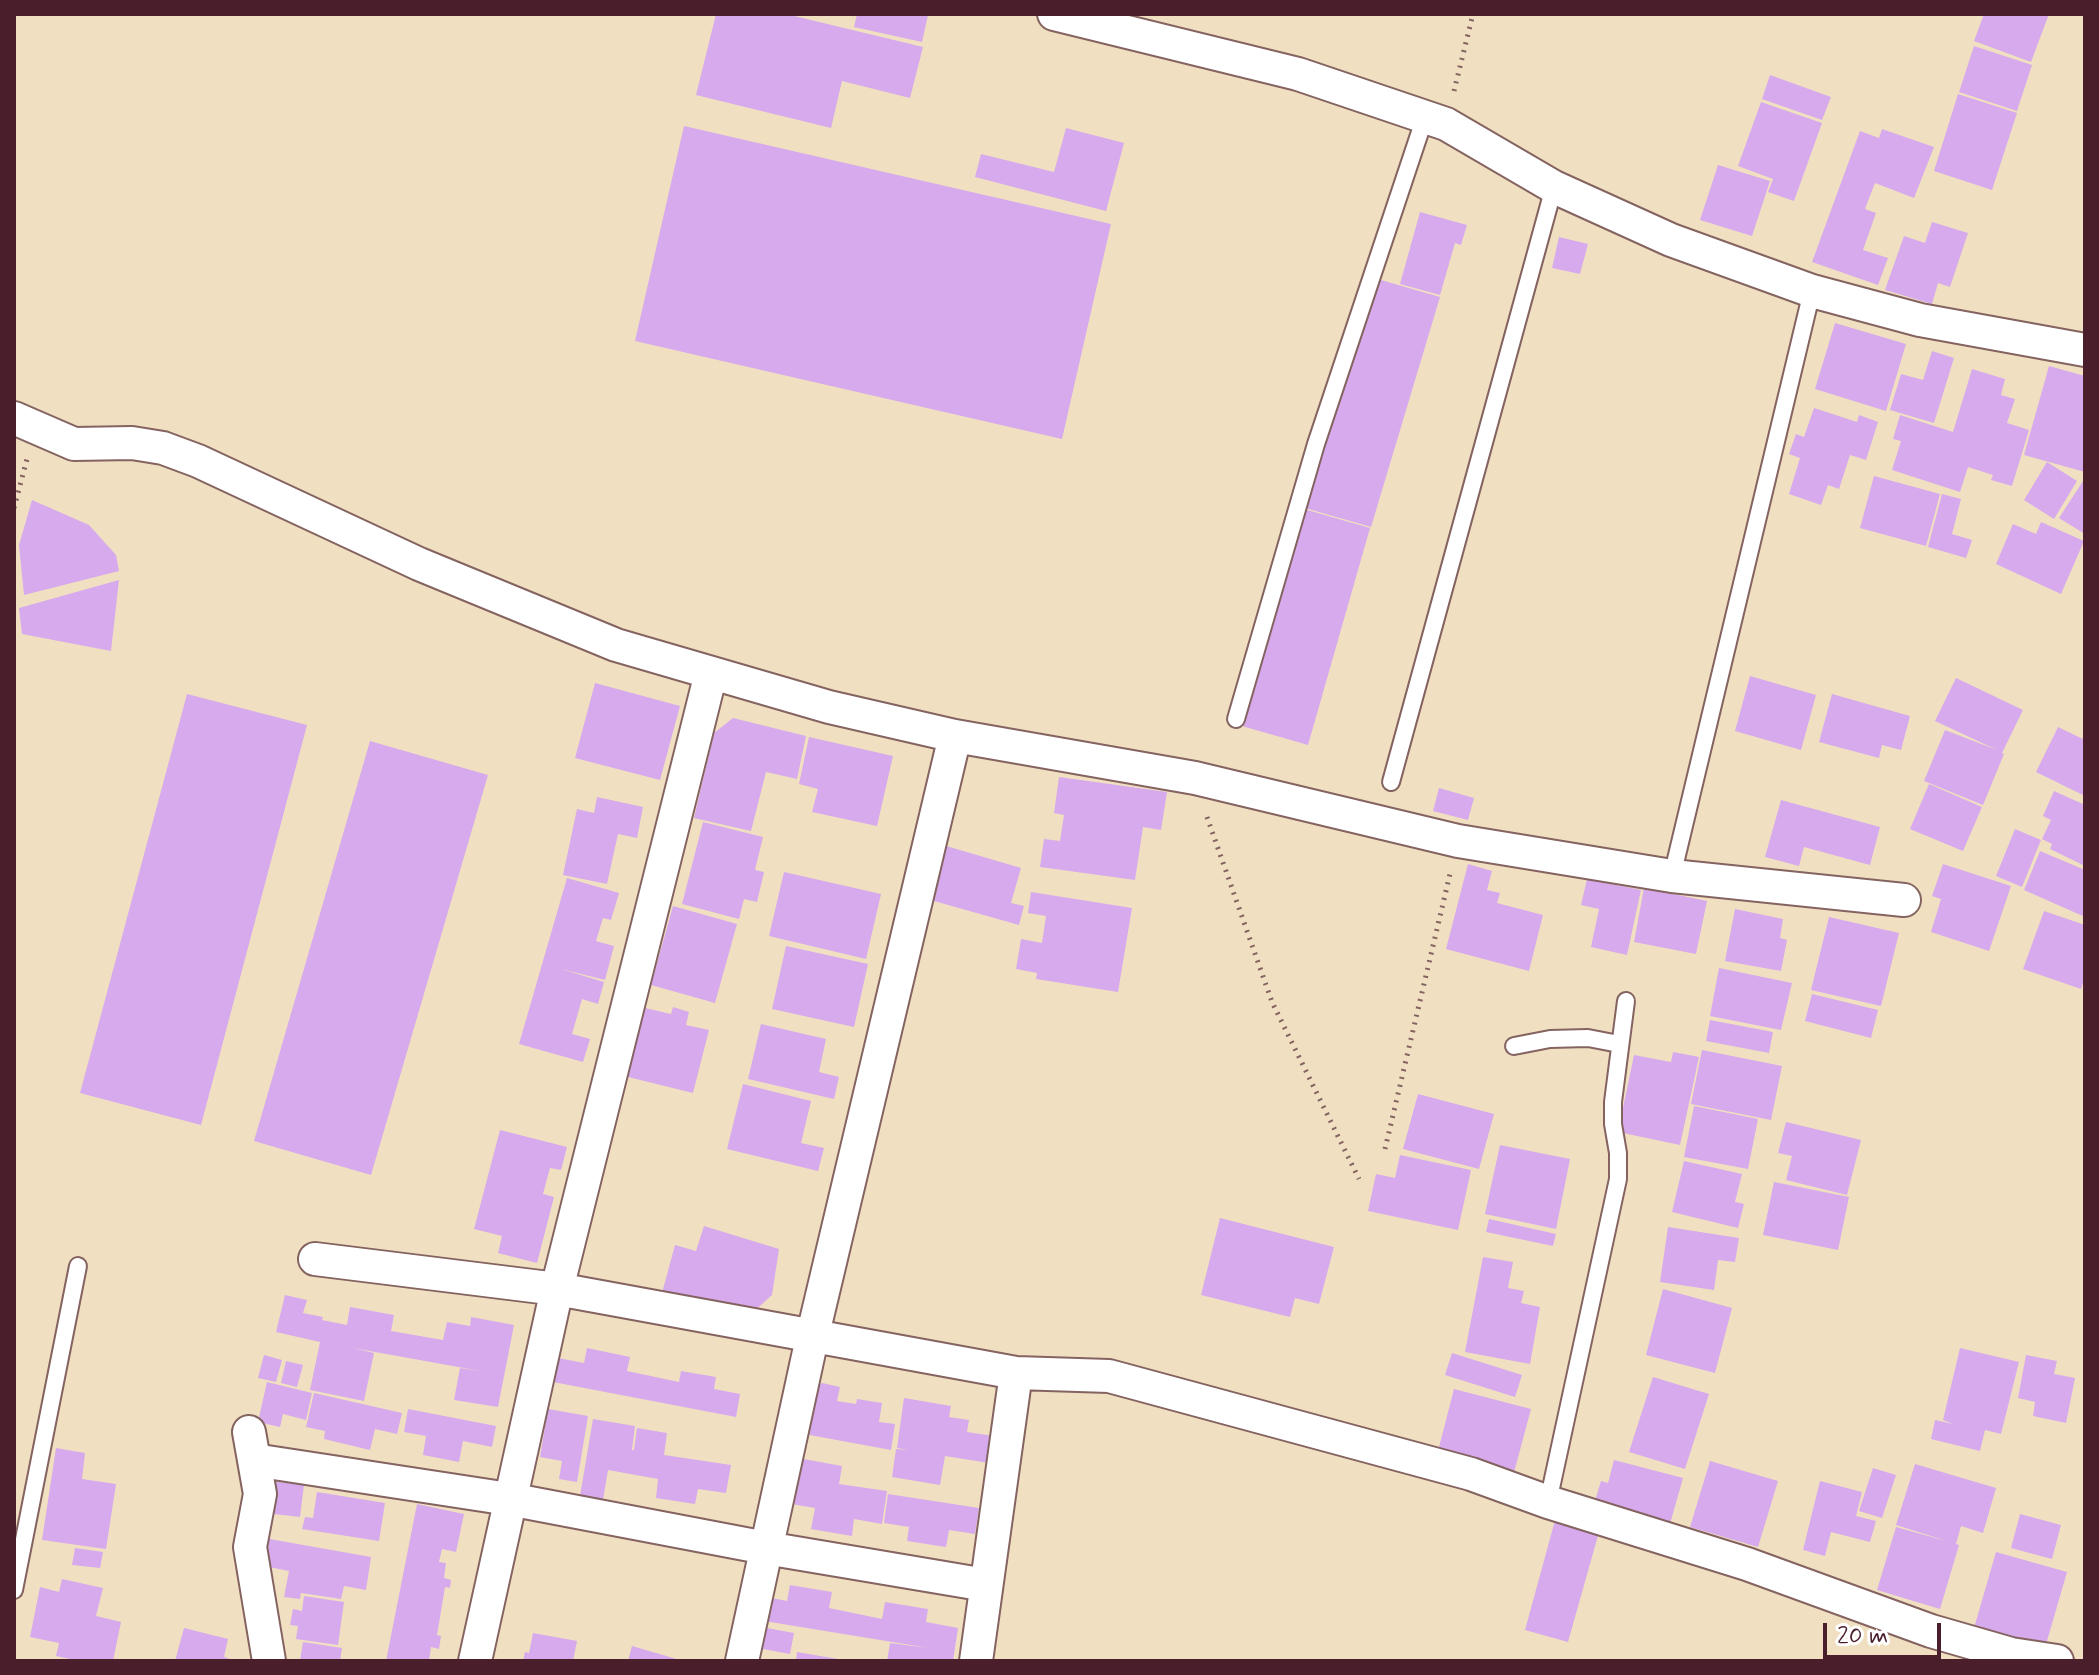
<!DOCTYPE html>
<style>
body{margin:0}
#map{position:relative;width:2099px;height:1675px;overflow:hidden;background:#f0e0c1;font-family:Mynerve,sans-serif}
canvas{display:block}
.frame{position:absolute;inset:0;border:16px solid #4a1f2b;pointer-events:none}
.scale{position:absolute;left:1823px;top:1623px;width:118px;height:36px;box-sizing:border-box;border:4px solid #4a1f2b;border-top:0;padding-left:10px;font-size:24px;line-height:28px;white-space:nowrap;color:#4a1f2b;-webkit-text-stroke:6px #fff;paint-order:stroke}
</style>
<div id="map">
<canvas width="2099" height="1675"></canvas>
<div class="frame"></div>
<div class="scale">20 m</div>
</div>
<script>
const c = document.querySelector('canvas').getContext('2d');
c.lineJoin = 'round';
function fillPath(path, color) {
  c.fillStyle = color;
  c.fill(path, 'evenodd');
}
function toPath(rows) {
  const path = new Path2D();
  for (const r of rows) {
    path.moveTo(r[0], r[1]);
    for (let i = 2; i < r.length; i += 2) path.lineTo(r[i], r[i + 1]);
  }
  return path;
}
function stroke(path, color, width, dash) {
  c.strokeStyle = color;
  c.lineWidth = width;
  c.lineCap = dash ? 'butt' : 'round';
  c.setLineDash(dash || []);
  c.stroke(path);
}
fillPath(toPath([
 [716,14,786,14,923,47,910,98,842,81,831,128,696,95],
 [857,14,925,14,928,15,922,42,854,27],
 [1984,14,2049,14,2031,62,1974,41],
 [1974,46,2032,65,2017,111,1959,92],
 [1770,75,1831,97,1822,120,1762,99],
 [1958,94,2017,113,1992,190,1934,171],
 [1761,102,1822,123,1794,201,1768,192,1773,179,1738,166],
 [684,126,1111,224,1062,439,635,341],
 [1066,128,1124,143,1106,211,975,177,981,154,1054,172],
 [1882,129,1934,147,1914,198,1875,183,1865,209,1876,213,1863,250,1888,258,1878,285,1812,262,1860,131,1879,138],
 [1718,165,1770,181,1752,236,1700,220],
 [1420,212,1467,225,1461,245,1455,243,1440,295,1400,284],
 [1932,222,1968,233,1950,287,1938,283,1932,304,1885,290,1904,236,1925,243],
 [1559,237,1588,244,1580,274,1552,268],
 [1374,278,1440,297,1371,527,1305,508],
 [1835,323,1906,344,1886,411,1815,389],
 [1932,351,1954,358,1934,423,1890,410,1901,374,1923,380],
 [2049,366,2085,376,2085,472,2024,455],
 [1972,369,2005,379,2001,395,2015,399,2007,423,2029,430,2012,486,1991,480,1993,475,1968,467,1960,492,1892,470,1901,441,1893,439,1900,415,1953,432],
 [1814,408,1857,422,1859,415,1878,422,1866,460,1850,455,1839,489,1828,485,1821,505,1789,494,1800,458,1789,454,1796,434,1804,437],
 [2047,462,2077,481,2054,519,2024,500],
 [1874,476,1940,494,1926,546,1860,528],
 [2085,478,2085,534,2059,518],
 [1942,494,1961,499,1952,534,1972,540,1966,558,1928,547],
 [32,500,89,525,116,555,119,571,24,595,19,545],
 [1304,509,1370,528,1308,745,1242,726],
 [2041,522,2084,541,2061,594,1996,564,2013,524,2036,534],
 [119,580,111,651,22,634,19,608],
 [1750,676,1816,695,1801,750,1735,731],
 [1956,678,2023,710,2002,753,2004,754,1983,805,1924,781,1945,730,1997,750,1935,721],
 [595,683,680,706,660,780,575,758],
 [187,694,307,725,201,1125,80,1093],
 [1832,694,1910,716,1901,750,1882,745,1879,758,1819,742],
 [733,718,806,736,797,779,766,772,751,831,694,818,714,733],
 [2058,727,2085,740,2085,796,2036,772],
 [809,737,893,756,877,826,812,812,818,789,799,784],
 [370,741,488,775,371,1175,254,1141],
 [1059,777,1167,792,1161,830,1143,827,1135,880,1040,867,1044,839,1060,841,1064,815,1054,813],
 [1929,784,1982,807,1963,851,1910,829],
 [1439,788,1474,798,1468,820,1433,811],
 [2054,791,2085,805,2085,866,2050,849,2052,844,2042,839,2051,820,2043,816],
 [597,797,643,807,637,838,618,834,607,884,563,875,577,809,594,813],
 [1781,800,1880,827,1870,865,1804,847,1799,866,1765,857],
 [703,822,763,837,755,870,764,872,757,902,744,899,739,919,682,904],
 [2015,829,2041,840,2022,887,1996,876],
 [943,845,1021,868,1011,903,1024,906,1019,925,927,899],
 [2040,851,2085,870,2085,917,2024,890],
 [1468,864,1492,871,1487,890,1500,893,1497,903,1543,915,1529,971,1446,949],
 [1943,864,2011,886,1989,951,1931,932,1941,899,1932,896],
 [784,872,881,894,866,959,769,936],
 [567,878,619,893,611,920,603,918,596,941,614,946,605,980,561,969,604,982,598,1004,582,999,572,1034,590,1039,583,1062,519,1044],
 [1587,879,1641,890,1627,955,1591,947,1599,909,1581,905],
 [1644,888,1707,901,1696,954,1634,942],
 [1031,892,1132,908,1118,992,1036,979,1037,973,1016,969,1021,939,1042,943,1046,916,1028,913],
 [673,906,737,924,715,1003,651,985],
 [1735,909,1783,919,1780,938,1787,940,1781,971,1725,961],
 [2044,911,2085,925,2085,976,2081,989,2023,969],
 [1829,917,1899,933,1881,1006,1811,990],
 [786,946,868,964,854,1027,772,1009],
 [1719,968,1792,983,1781,1030,1710,1016],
 [1812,994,1878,1010,1871,1038,1805,1021],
 [641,1007,671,1014,673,1007,689,1012,686,1025,709,1030,693,1093,624,1076],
 [1710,1020,1773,1032,1769,1053,1706,1041],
 [761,1024,826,1039,819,1072,839,1077,834,1099,748,1079],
 [1702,1050,1782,1066,1771,1120,1691,1104],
 [1673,1052,1699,1057,1680,1145,1618,1132,1634,1055,1671,1062],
 [743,1084,811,1101,801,1143,824,1148,818,1171,727,1149],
 [1418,1094,1494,1114,1479,1169,1403,1149],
 [1694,1106,1758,1119,1748,1169,1684,1157],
 [1786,1122,1861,1140,1847,1195,1786,1180,1792,1156,1778,1153],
 [500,1130,567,1147,561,1170,550,1168,543,1194,554,1197,537,1263,498,1253,502,1236,474,1229],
 [1500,1145,1570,1159,1556,1229,1485,1214],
 [1400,1155,1471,1170,1458,1230,1368,1211,1376,1174,1395,1178],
 [1684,1161,1742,1174,1735,1202,1744,1204,1738,1228,1672,1212],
 [1774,1182,1849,1197,1838,1250,1763,1235],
 [1220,1218,1334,1247,1319,1304,1295,1298,1290,1317,1201,1295],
 [1489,1219,1556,1234,1553,1246,1486,1232],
 [704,1226,779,1249,772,1295,750,1315,662,1293,675,1245,696,1251],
 [1668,1227,1739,1238,1735,1262,1718,1260,1714,1290,1660,1282],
 [1483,1257,1513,1262,1508,1288,1524,1291,1521,1303,1540,1307,1530,1364,1465,1352],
 [1663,1289,1732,1308,1715,1373,1646,1355],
 [285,1295,307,1300,303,1313,323,1317,322,1320,347,1325,350,1307,394,1315,391,1331,443,1340,447,1322,470,1326,471,1317,514,1325,498,1407,454,1400,460,1368,486,1372,353,1348,374,1353,364,1401,310,1390,320,1342,276,1332],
 [587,1348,630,1357,627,1371,679,1382,681,1371,716,1377,714,1389,740,1394,736,1417,553,1382,558,1358,584,1363],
 [1960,1348,2019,1362,2001,1434,1985,1430,1980,1451,1931,1439,1935,1420,1953,1424,1943,1420],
 [1452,1353,1522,1375,1515,1397,1445,1375],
 [264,1355,282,1360,276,1382,258,1378],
 [2026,1355,2057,1361,2054,1374,2075,1378,2066,1423,2033,1416,2035,1402,2018,1398],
 [286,1361,303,1365,297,1387,281,1383],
 [1653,1377,1709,1394,1685,1469,1629,1452],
 [267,1382,312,1393,306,1420,283,1414,280,1427,258,1422],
 [822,1383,840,1387,837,1401,856,1404,857,1399,882,1403,879,1422,895,1424,891,1450,804,1434,812,1390],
 [1454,1389,1531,1409,1512,1480,1438,1451],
 [314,1393,402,1413,397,1434,375,1429,370,1450,324,1439,325,1431,306,1427],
 [904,1398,951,1406,949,1417,969,1420,967,1432,994,1436,989,1463,945,1456,940,1485,892,1477,896,1449,908,1450,897,1448],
 [408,1409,496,1426,492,1447,463,1441,459,1462,423,1455,426,1436,404,1432],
 [548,1409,588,1416,577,1482,559,1479,562,1461,540,1457],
 [593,1419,635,1426,632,1450,634,1450,637,1428,667,1433,664,1455,731,1465,726,1493,698,1489,695,1504,656,1498,658,1479,608,1470,603,1500,580,1496],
 [56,1448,85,1453,82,1479,116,1484,106,1549,42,1540],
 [798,1458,842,1466,839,1484,887,1491,882,1524,854,1519,852,1536,811,1529,815,1508,791,1504],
 [1614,1460,1683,1478,1670,1524,1594,1504,1601,1481,1608,1483],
 [1710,1461,1778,1481,1758,1547,1690,1527],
 [1915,1464,1996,1488,1983,1533,1961,1526,1956,1544,1959,1545,1940,1609,1877,1590,1896,1527,1950,1542,1896,1525],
 [1873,1468,1896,1475,1882,1518,1859,1511],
 [269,1481,304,1485,300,1517,265,1513],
 [1820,1481,1862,1492,1856,1516,1876,1521,1870,1542,1831,1532,1825,1556,1803,1550],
 [317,1492,385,1503,379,1541,302,1529,305,1517,313,1518],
 [888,1494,979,1508,975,1534,949,1530,946,1547,907,1541,909,1527,884,1523],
 [417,1504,464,1514,456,1552,442,1549,439,1562,446,1563,444,1578,451,1580,450,1588,445,1587,437,1635,441,1636,439,1649,431,1647,429,1661,386,1661],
 [1557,1513,1601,1525,1568,1642,1525,1630],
 [2020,1514,2061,1525,2052,1559,2011,1548],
 [264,1538,371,1557,366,1590,344,1586,341,1599,301,1593,300,1599,284,1597,289,1571,259,1565],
 [75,1548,103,1552,100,1568,72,1565],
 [1996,1552,2067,1572,2045,1648,1974,1628],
 [62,1579,103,1588,96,1616,121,1622,113,1661,79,1661,56,1656,59,1643,30,1637,40,1587,59,1592],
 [790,1585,832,1592,829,1608,882,1619,885,1602,928,1609,926,1622,958,1628,953,1661,887,1661,890,1643,929,1648,758,1620,761,1596,787,1601],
 [304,1596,344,1602,338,1645,296,1639,298,1626,290,1625,293,1609,302,1611],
 [756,1626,794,1633,790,1654,752,1647],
 [184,1628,228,1639,224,1657,235,1661,175,1661],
 [533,1633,577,1641,573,1661,523,1661,525,1652,529,1653],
 [303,1642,342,1648,340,1661,300,1661],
 [632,1646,680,1660,680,1661,628,1661],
 [797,1652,838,1659,838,1661,796,1661]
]), '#d6aaed');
const service = toPath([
 [1236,719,1316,444,1425,117],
 [1391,782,1554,187],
 [1672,876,1812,291],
 [1514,1046,1550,1039,1588,1038,1619,1044],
 [1548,1502,1618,1179,1618,1153,1613,1124,1613,1102,1626,1001],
 [14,1590,78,1266]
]);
const minor = toPath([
 [1054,14,1298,74,1446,124,1554,187,1671,240,1812,291,1920,320,2085,350],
 [14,418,74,444,132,443,163,448,198,461,419,564,616,645,829,707,955,736,1195,778,1458,841,1672,876,1904,900],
 [315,1259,557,1289,1016,1373,976,1661],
 [1016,1373,1109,1376,1471,1474,1548,1502,1747,1564,1931,1631,2011,1654,2057,1661],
 [249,1432,260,1494,250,1547,269,1661],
 [254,1460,509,1499,766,1548,986,1585],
 [475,1661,557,1289,711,673],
 [742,1661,812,1338,955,736]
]);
stroke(service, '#846360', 20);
stroke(minor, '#846360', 36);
stroke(toPath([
 [1454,91,1473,14],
 [14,508,27,459],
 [1207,817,1272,1002,1359,1179],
 [1385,1149,1450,874]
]), '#846360', 5, [2, 6]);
stroke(service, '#fff', 16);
stroke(minor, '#fff', 32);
</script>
